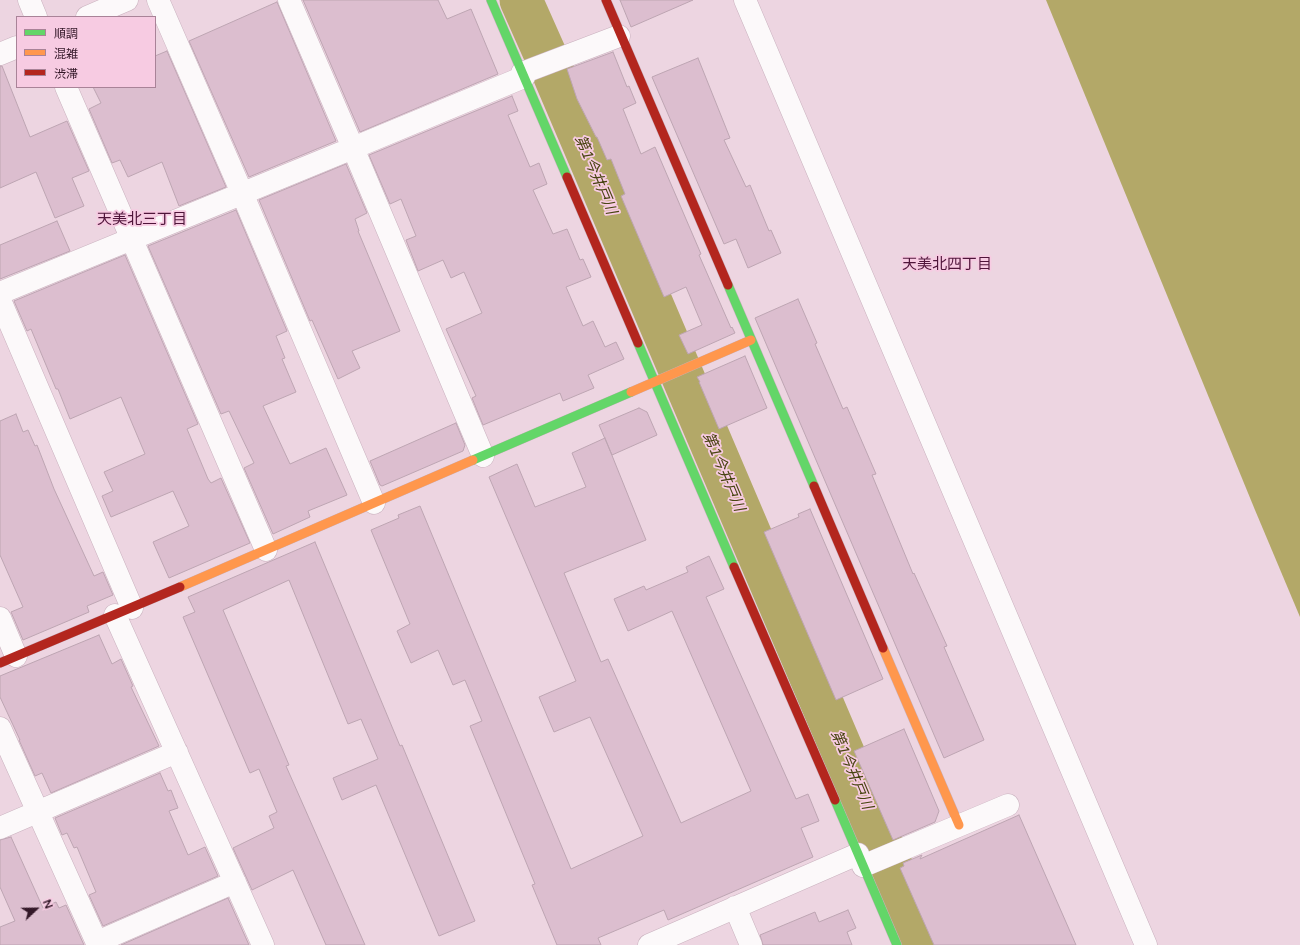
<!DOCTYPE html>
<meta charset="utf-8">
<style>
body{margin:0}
#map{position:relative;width:1300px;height:945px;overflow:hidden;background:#edd5e1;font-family:"Varela Round","Noto Sans JP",sans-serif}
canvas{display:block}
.legend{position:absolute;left:16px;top:16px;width:140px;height:72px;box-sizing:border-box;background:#f7cbe2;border:1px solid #a98398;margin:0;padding:5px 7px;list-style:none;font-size:12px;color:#331828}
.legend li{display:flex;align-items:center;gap:8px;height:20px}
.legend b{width:20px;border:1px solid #a98398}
.north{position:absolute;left:16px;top:889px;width:40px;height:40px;-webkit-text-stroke:3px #f7cbe2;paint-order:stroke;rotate:68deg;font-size:11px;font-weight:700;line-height:16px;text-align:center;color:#331828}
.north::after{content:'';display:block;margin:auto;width:14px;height:18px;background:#331828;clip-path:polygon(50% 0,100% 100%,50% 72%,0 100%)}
</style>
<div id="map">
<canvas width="1300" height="945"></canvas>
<ul class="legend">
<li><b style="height:5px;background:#63d668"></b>順調</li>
<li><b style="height:5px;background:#ff974d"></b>混雑</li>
<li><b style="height:5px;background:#b3261e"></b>渋滞</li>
</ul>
<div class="north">N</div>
</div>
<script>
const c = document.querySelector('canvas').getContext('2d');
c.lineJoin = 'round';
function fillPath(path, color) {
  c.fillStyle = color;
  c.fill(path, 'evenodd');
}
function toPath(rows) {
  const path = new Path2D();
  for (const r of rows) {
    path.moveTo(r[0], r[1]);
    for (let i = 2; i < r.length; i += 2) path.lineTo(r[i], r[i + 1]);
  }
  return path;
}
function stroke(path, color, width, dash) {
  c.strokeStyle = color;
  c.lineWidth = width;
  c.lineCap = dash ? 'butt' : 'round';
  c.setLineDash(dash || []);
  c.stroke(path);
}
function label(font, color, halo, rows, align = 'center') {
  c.font = font + ' "Varela Round","Noto Sans JP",sans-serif';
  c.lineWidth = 3.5;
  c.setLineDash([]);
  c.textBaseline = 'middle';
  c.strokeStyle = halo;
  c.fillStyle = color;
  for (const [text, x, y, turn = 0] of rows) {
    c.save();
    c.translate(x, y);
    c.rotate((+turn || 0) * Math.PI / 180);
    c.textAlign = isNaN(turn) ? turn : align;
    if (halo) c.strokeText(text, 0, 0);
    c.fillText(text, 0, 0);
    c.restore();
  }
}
fillPath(toPath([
 [1046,0,1300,0,1300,617,1255,510]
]), '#b3a868');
stroke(toPath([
 [521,0,553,72,925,945]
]), '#b3a868', 43);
const building = toPath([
 [303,0,438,0,447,19,471,9,498,74,360,132,303,0],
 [620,0,693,0,631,27,620,0],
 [277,2,336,141,249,177,189,41,277,2],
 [167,51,226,187,179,206,162,162,128,177,120,160,112,163,89,109,101,103,93,87,155,87,155,56,167,51],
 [613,52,627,87,629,86,636,103,623,109,641,154,655,147,701,254,699,255,731,328,732,327,735,333,688,354,679,335,702,325,686,287,664,297,621,196,625,194,611,159,607,160,597,137,596,137,577,99,567,69,613,52],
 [698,58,730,138,724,140,746,187,750,185,769,231,771,230,781,253,748,268,736,239,724,244,652,77,698,58],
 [0,66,2,66,30,137,67,121,89,171,72,178,84,206,55,218,36,172,0,188,0,66],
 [512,96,518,111,508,115,530,167,539,163,547,184,533,190,553,234,567,229,580,260,583,259,591,277,566,287,583,326,593,321,605,347,616,342,624,359,588,375,594,388,563,401,560,393,483,425,472,398,476,396,446,329,482,313,464,272,451,278,443,260,418,271,406,240,416,236,401,199,390,204,369,155,512,96],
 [346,164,367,213,355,219,359,231,358,231,400,331,352,351,360,368,338,379,312,320,310,321,259,200,346,164],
 [236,210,287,331,276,336,285,358,282,359,296,392,263,406,290,464,326,448,347,495,308,511,310,517,273,534,244,468,254,463,229,411,221,414,148,246,236,210],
 [57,221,70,251,0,279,0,245,57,221],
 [125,255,198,424,187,429,208,479,211,483,221,478,250,543,169,578,153,542,189,526,173,491,111,517,102,496,113,491,104,472,145,454,121,397,70,419,58,389,56,389,31,329,27,331,14,301,125,255],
 [798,299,817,343,815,344,843,409,847,407,876,474,872,475,913,574,914,573,947,646,944,647,984,740,944,758,755,318,798,299],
 [745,356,767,408,719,429,699,382,700,382,697,377,745,356],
 [639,408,647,412,657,435,612,455,599,425,639,408],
 [16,414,23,432,28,430,35,446,37,445,54,489,94,576,103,572,113,595,87,606,89,612,23,640,11,612,23,607,0,555,0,421,16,414],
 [456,423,465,445,463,451,382,486,380,485,370,461,456,423],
 [605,438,646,540,564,573,601,662,608,659,681,823,751,791,672,611,628,631,614,599,644,586,646,590,688,572,686,567,709,556,724,589,706,597,796,799,808,794,819,821,801,828,813,857,668,920,664,910,598,938,601,945,557,945,532,885,535,884,470,726,482,721,465,680,453,685,438,650,411,663,397,631,410,624,371,530,399,518,398,515,420,506,571,869,643,836,590,717,554,732,539,697,576,681,489,477,517,464,535,507,586,487,572,453,605,438],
 [810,509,883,679,836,700,764,532,799,517,798,514,810,509],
 [315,542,400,746,402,745,475,921,439,936,376,785,342,800,333,778,378,759,361,719,348,724,289,580,223,610,289,765,286,766,365,945,326,945,293,870,252,890,233,848,274,828,269,816,277,812,259,769,250,773,183,617,195,612,188,597,315,542],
 [99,635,112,664,121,659,133,686,131,687,159,746,51,793,42,773,35,776,19,740,20,740,0,697,0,676,99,635],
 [904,729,939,811,935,822,893,840,854,751,904,729],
 [160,773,168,791,171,790,178,808,169,811,188,855,205,847,218,876,103,926,89,895,96,892,77,847,74,848,67,833,62,835,55,818,160,773],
 [1019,815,1076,945,934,945,900,868,904,866,903,863,922,855,920,859,1019,815],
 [11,837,43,908,56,902,59,908,66,905,84,945,0,945,0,927,15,921,0,887,0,840,11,837],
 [228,898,249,945,121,945,228,898],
 [848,910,856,928,847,932,852,945,763,945,760,935,815,912,819,922,848,910]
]);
fillPath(building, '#dcbecf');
stroke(building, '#bda5b2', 1);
const street = toPath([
 [29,0,36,17],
 [158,0,242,193,374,503],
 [289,0,353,148,524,77],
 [745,0,1146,945],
 [87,17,127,0],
 [0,54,17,47],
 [522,73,619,36],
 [66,87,266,550],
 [0,293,353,148,483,456],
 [0,300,132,608],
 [115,615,263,945],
 [0,618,16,656],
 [0,728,98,945],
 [0,828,177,752],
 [863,866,1008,805],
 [735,907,751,945],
 [97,942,235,882],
 [649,945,858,854]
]);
const fast = toPath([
 [491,0,567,177],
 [728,285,814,486],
 [638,343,734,567],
 [473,460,631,392],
 [835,800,897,945]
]);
const slow = toPath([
 [631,392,751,340],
 [180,587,473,460],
 [883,648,959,825]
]);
const jam = toPath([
 [606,0,728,285],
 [567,177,638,343],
 [814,486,883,648],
 [734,567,835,800],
 [0,663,180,587]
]);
stroke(street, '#c9b1be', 23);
stroke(fast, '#c9b1be', 10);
stroke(slow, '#c9b1be', 10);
stroke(jam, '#c9b1be', 10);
stroke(street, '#fcf9fa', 22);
stroke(fast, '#63d668', 9);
stroke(slow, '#ff974d', 9);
stroke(jam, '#b3261e', 9);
label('italic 15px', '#494512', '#f7cbe2', [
 ["第1今井戸川",595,175,67],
 ["第1今井戸川",723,472,67],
 ["第1今井戸川",851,770,67]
]);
label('15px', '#4f153a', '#f7cbe2', [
 ["天美北三丁目",142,220],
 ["天美北四丁目",947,265]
]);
</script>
